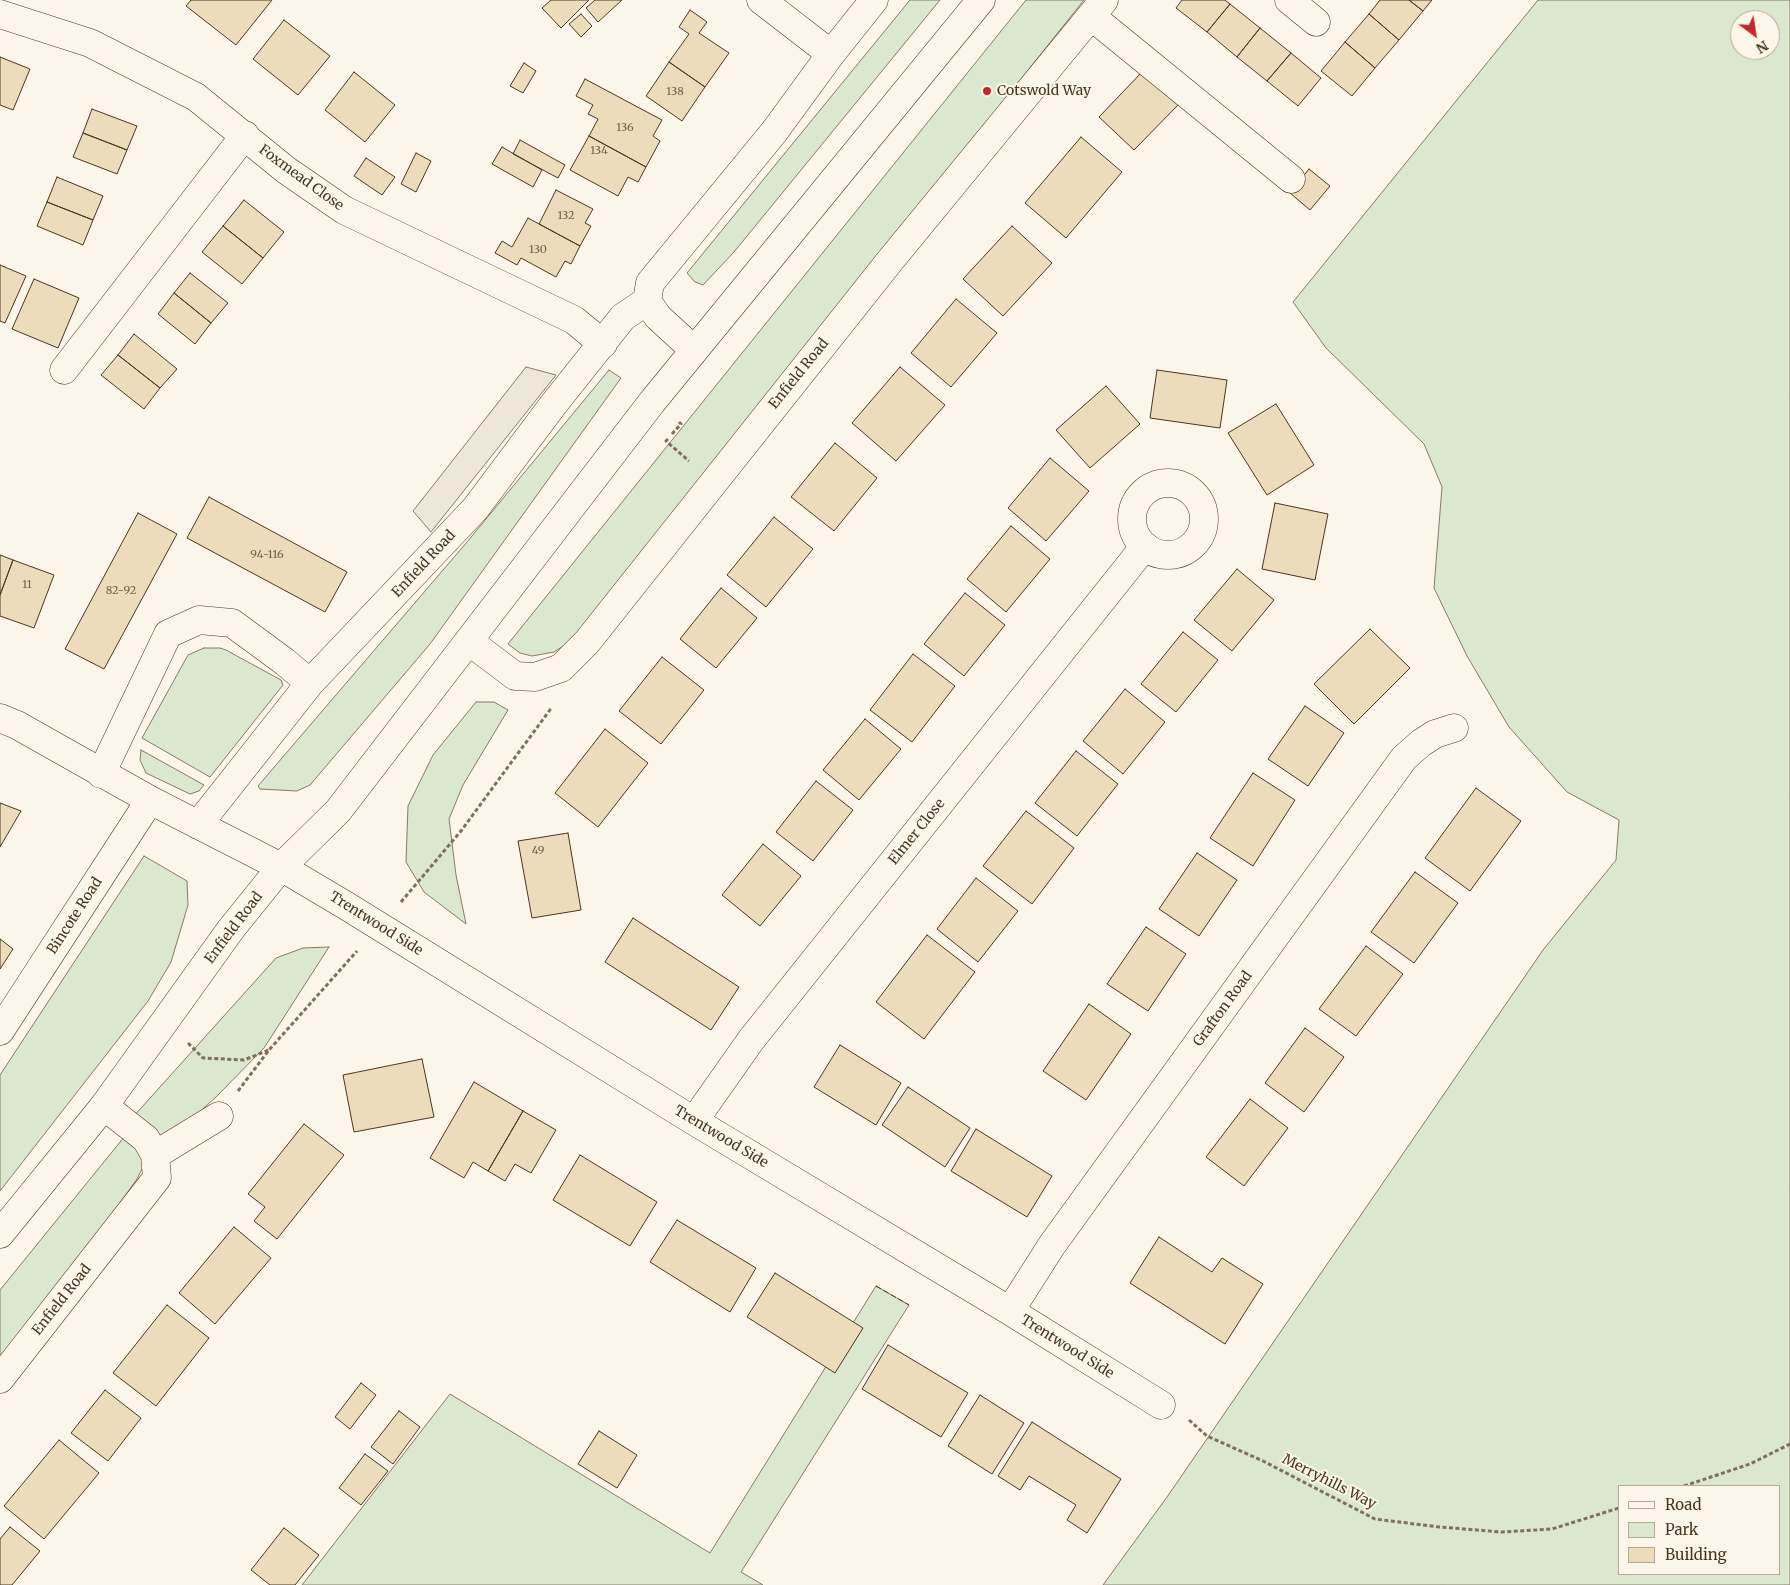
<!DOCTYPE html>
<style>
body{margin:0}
#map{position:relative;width:1790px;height:1585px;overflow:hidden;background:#fbf6e9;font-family:Merriweather,serif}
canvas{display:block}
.legend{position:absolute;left:1618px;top:1485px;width:162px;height:90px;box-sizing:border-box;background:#fbf6e9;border:1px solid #b4a999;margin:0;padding:6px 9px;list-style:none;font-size:15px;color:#4a3520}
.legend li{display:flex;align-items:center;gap:10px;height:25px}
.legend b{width:25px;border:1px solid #b4a999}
.north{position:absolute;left:1730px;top:10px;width:50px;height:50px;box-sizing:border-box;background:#fbf6e9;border:1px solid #b4a999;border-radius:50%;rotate:149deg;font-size:14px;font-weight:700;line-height:20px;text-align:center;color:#4a3520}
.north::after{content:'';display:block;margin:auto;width:18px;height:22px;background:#c62828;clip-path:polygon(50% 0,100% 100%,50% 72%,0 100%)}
</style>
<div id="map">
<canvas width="1790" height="1585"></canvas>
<ul class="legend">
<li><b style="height:6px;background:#fbf6e9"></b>Road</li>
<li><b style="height:14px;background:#dce7d0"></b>Park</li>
<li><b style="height:14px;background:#ecdcbc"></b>Building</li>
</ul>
<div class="north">N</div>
</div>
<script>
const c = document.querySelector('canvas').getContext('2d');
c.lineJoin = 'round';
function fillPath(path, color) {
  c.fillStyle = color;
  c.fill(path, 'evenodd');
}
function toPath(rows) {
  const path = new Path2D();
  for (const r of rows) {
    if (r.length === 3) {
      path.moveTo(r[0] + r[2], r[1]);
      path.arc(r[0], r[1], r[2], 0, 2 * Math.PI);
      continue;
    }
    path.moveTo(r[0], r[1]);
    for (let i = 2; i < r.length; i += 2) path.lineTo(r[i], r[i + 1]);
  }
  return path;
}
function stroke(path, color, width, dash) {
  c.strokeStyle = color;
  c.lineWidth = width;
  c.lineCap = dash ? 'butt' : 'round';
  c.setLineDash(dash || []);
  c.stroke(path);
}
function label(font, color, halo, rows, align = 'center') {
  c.font = font + ' Merriweather,serif';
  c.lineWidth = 4;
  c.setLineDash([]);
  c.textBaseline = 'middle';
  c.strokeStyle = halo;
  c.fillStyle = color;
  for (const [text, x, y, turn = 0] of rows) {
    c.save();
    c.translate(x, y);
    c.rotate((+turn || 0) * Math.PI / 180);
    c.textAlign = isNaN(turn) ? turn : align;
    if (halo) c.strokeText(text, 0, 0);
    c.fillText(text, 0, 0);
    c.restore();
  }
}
const green = toPath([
 [910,0,940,0,734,252,703,285,695,282,687,273,910,0],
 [1026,0,1084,0,574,639,554,652,532,656,520,653,508,644,1026,0],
 [1538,0,1790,0,1790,1585,1103,1585,1167,1497,1543,950,1616,860,1619,820,1567,792,1509,727,1467,656,1434,588,1442,487,1424,444,1326,348,1293,302,1538,0],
 [1740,20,1770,20,1770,50,1740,50,1740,20],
 [1619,1486,1779,1486,1779,1574,1619,1574,1619,1486],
 [609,370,621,378,430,644,310,785,297,791,260,789,258,786,467,542,609,370],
 [204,648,220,648,226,650,281,680,283,685,210,777,142,738,188,655,204,648],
 [476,702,494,702,508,710,463,785,449,819,456,875,466,924,424,892,406,862,408,806,433,755,476,702],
 [141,750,204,785,199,791,190,794,146,773,140,760,141,750],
 [144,856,187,881,188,905,171,962,148,1001,0,1191,0,1075,144,856],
 [329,947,264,1048,216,1097,184,1126,160,1137,133,1117,276,958,303,948,329,947],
 [125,1136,141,1151,144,1165,137,1179,56,1293,0,1364,0,1290,125,1136],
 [876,1286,909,1305,741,1572,763,1585,302,1585,450,1394,710,1553,876,1286]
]);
fillPath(green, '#dce7d0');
stroke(green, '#887966', 1);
const parking = toPath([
 [526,367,556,375,431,532,413,511,526,367]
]);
fillPath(parking, '#ede7d9');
stroke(parking, '#887966', 1);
const building = toPath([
 [191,0,272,0,236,45,186,6,191,0],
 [551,0,589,0,561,28,542,8,551,0],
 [595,0,622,0,598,22,586,8,595,0],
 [1182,0,1225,0,1230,4,1207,32,1176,8,1182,0],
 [1380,0,1409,0,1423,11,1399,40,1369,14,1380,0],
 [1409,0,1432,0,1423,11,1409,0],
 [1230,4,1260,28,1237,57,1207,32,1230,4],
 [690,10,707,22,699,33,729,53,705,87,669,62,689,34,679,27,690,10],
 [581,14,592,26,581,37,569,24,581,14],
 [1369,14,1399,40,1375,68,1345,42,1369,14],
 [284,20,330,56,298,95,253,59,284,20],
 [1260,28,1291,53,1267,81,1237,57,1260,28],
 [1345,42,1375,68,1352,96,1321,71,1345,42],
 [1291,53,1321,78,1298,106,1267,81,1291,53],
 [0,57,30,69,13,110,0,105,0,57],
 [669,62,705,87,682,121,646,96,669,62],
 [524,63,536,71,523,93,510,86,524,63],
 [354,72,395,105,365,142,325,110,354,72],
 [1142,72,1178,105,1134,150,1099,117,1142,72],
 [585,79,662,120,653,136,660,141,646,167,589,136,598,119,588,114,593,105,576,96,585,79],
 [92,109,137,126,127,150,83,133,92,109],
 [83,133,127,150,117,174,73,157,83,133],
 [589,136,646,167,638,182,628,177,618,196,570,170,589,136],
 [1081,137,1122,172,1066,238,1025,203,1081,137],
 [520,140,565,165,558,178,513,154,520,140],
 [502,147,542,170,533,187,492,164,502,147],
 [416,153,431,161,416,192,401,184,416,153],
 [366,158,395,177,382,195,354,176,366,158],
 [1309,169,1330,186,1310,210,1290,193,1309,169],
 [57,177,103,196,93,220,47,202,57,177],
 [556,190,593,209,585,223,591,226,580,246,539,224,556,190],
 [244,200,284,232,263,258,223,226,244,200],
 [47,202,93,220,83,245,37,226,47,202],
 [528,218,580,246,571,264,565,261,556,277,521,258,517,265,495,253,502,241,512,247,528,218],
 [223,226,263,258,242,284,202,252,223,226],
 [1012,226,1052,263,1003,316,963,279,1012,226],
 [0,265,26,276,5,323,0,321,0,265],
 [190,273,228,303,211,323,174,293,190,273],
 [34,279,79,298,58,348,12,329,34,279],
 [174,293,211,323,195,344,158,314,174,293],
 [956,299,997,333,951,387,911,353,956,299],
 [134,334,177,369,160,388,118,355,134,334],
 [118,355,160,388,144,409,101,375,118,355],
 [900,367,945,405,896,461,852,423,900,367],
 [1157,370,1227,380,1220,428,1150,418,1157,370],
 [1106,386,1140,424,1090,468,1056,430,1106,386],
 [1276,404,1314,465,1267,495,1228,433,1276,404],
 [835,443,877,478,834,531,791,497,835,443],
 [1050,458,1089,491,1046,541,1008,508,1050,458],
 [209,497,347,572,325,612,187,538,209,497],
 [1275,503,1328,514,1315,580,1262,569,1275,503],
 [138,513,177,534,104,669,65,649,138,513],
 [774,517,813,549,766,607,727,575,774,517],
 [1011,526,1050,559,1006,612,967,579,1011,526],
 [0,555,13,560,0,595,0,555],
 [13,560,54,575,34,628,0,616,0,595,13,560],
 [1237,569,1274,600,1232,651,1194,620,1237,569],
 [721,588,757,618,716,668,680,639,721,588],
 [965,593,1005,625,964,676,924,644,965,593],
 [1370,629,1410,668,1354,724,1314,684,1370,629],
 [1183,632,1218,660,1176,712,1141,684,1183,632],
 [913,654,955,686,912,742,870,710,913,654],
 [662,657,704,690,661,744,619,711,662,657],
 [1125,689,1165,722,1123,774,1083,741,1125,689],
 [1305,706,1344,733,1308,786,1268,759,1305,706],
 [865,719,901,749,859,800,823,770,865,719],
 [605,729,648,763,598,827,555,793,605,729],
 [1076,751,1118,784,1077,836,1035,803,1076,751],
 [1253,773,1295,800,1253,866,1210,838,1253,773],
 [816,781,853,810,813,861,776,832,816,781],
 [1476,788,1521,821,1470,891,1425,858,1476,788],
 [0,803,21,811,0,847,0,803],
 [1026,811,1074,848,1032,904,983,866,1026,811],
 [568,833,581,910,532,918,518,841,568,833],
 [763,844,801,876,760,926,722,895,763,844],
 [1197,853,1237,880,1199,936,1159,909,1197,853],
 [1415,872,1458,903,1414,963,1371,932,1415,872],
 [976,878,1018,911,978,962,937,929,976,878],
 [633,918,739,987,711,1030,605,962,633,918],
 [1146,927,1186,954,1148,1011,1107,984,1146,927],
 [927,935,975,972,924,1039,876,1002,927,935],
 [0,939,13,949,0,969,0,939],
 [1366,946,1403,974,1356,1036,1319,1009,1366,946],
 [1089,1004,1131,1034,1086,1100,1043,1071,1089,1004],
 [1305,1028,1344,1057,1304,1112,1265,1083,1305,1028],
 [840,1045,901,1083,876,1125,814,1087,840,1045],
 [422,1059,434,1117,354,1132,343,1075,422,1059],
 [474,1082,523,1111,488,1171,473,1162,464,1178,430,1158,474,1082],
 [908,1087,970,1128,945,1167,882,1125,908,1087],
 [1250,1099,1288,1128,1244,1186,1206,1157,1250,1099],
 [523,1111,556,1130,531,1173,515,1164,505,1181,488,1171,523,1111],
 [304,1124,344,1155,277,1239,254,1221,265,1207,248,1194,304,1124],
 [976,1129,1052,1176,1027,1217,951,1171,976,1129],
 [580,1155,657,1202,630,1246,553,1200,580,1155],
 [677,1220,756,1268,730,1312,650,1262,677,1220],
 [234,1227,271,1258,215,1324,179,1293,234,1227],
 [1159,1237,1212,1272,1222,1258,1263,1284,1225,1344,1130,1283,1159,1237],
 [775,1273,863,1328,835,1373,747,1317,775,1273],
 [167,1305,209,1338,156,1406,113,1373,167,1305],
 [888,1345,968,1393,941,1437,862,1389,888,1345],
 [361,1383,376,1395,350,1429,335,1417,361,1383],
 [105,1390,141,1418,108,1461,71,1433,105,1390],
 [980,1395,1024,1423,992,1474,948,1446,980,1395],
 [399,1411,420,1427,393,1464,371,1447,399,1411],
 [1032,1422,1121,1479,1087,1533,1067,1520,1076,1505,1029,1476,1020,1490,998,1476,1032,1422],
 [599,1431,637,1455,617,1488,578,1464,599,1431],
 [59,1440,99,1473,44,1539,4,1506,59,1440],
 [365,1454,388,1471,361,1505,339,1488,365,1454],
 [10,1527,40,1551,12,1585,0,1585,0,1539,10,1527],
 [284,1528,319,1555,295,1585,270,1585,251,1570,284,1528]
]);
fillPath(building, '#ecdcbc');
stroke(building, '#4a3520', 1);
const minor = toPath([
 [761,0,831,54],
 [1289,0,1316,22],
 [0,14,90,43,196,97,286,170,344,210,574,320,603,344],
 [1091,16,1291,179],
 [647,301,658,317,694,350],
 [64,370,245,135],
 [1168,519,36],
 [470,642,515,676,535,677,561,668,587,642,889,262,1104,0],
 [0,718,17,725,150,800,281,867,345,905,694,1121,1010,1311,1161,1405],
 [101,774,168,634,199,620,232,623,285,662,310,683],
 [198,825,310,683,475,509,553,405,623,317,647,301,650,283,774,132,831,54,874,0],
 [0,1031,150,800],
 [694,1121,751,1040,1145,546],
 [155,1155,219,1116],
 [1010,1311,1052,1245,1404,758,1421,743,1435,734,1454,728],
 [0,1379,157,1178,155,1155,146,1139,104,1106]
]);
const major = toPath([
 [0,1234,104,1106,231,929,281,867,338,811,652,402,981,0]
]);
stroke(minor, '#4a3520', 29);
stroke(major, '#4a3520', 29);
stroke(toPath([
 [672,434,681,424,679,422],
 [668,439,666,441,689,461],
 [401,902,461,831,552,707],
 [188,1043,203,1058,244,1060,269,1050],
 [238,1091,269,1050,357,951],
 [1189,1420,1207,1436,1263,1461,1375,1519,1439,1527,1502,1532,1552,1529,1619,1508],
 [1684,1486,1750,1464,1790,1444]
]), '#7f6f5c', 3, [4, 2.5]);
stroke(minor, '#fbf6e9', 28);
stroke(major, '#fbf6e9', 28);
stroke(toPath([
 [876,1286,909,1305]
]), '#4a3520', 1, [6, 2.5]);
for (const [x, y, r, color] of [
 [987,91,5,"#c62828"]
]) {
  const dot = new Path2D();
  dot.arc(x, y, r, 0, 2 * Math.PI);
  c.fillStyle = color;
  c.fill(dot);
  stroke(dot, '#fbf6e9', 2);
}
label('11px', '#725f47', null, [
 ["138",675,92],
 ["136",625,128],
 ["134",599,151],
 ["132",566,216],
 ["130",538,250],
 ["94-116",267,555],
 ["11",27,585],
 ["82-92",121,591],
 ["49",538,851]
]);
label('14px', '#4a3520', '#fbf6e9', [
 ["Cotswold Way",997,91]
], 'left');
label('14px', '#4a3520', '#fbf6e9', [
 ["Foxmead Close",301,178,36],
 ["Enfield Road",799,374,-51],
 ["Enfield Road",424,564,-47],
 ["Elmer Close",917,832,-51],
 ["Bincote Road",75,916,-57],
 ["Trentwood Side",376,924,32],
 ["Enfield Road",234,928,-53],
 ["Grafton Road",1223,1009,-54],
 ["Trentwood Side",721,1137,31],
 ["Enfield Road",62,1300,-52],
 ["Trentwood Side",1067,1347,32],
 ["Merryhills Way",1329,1482,27]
]);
</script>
